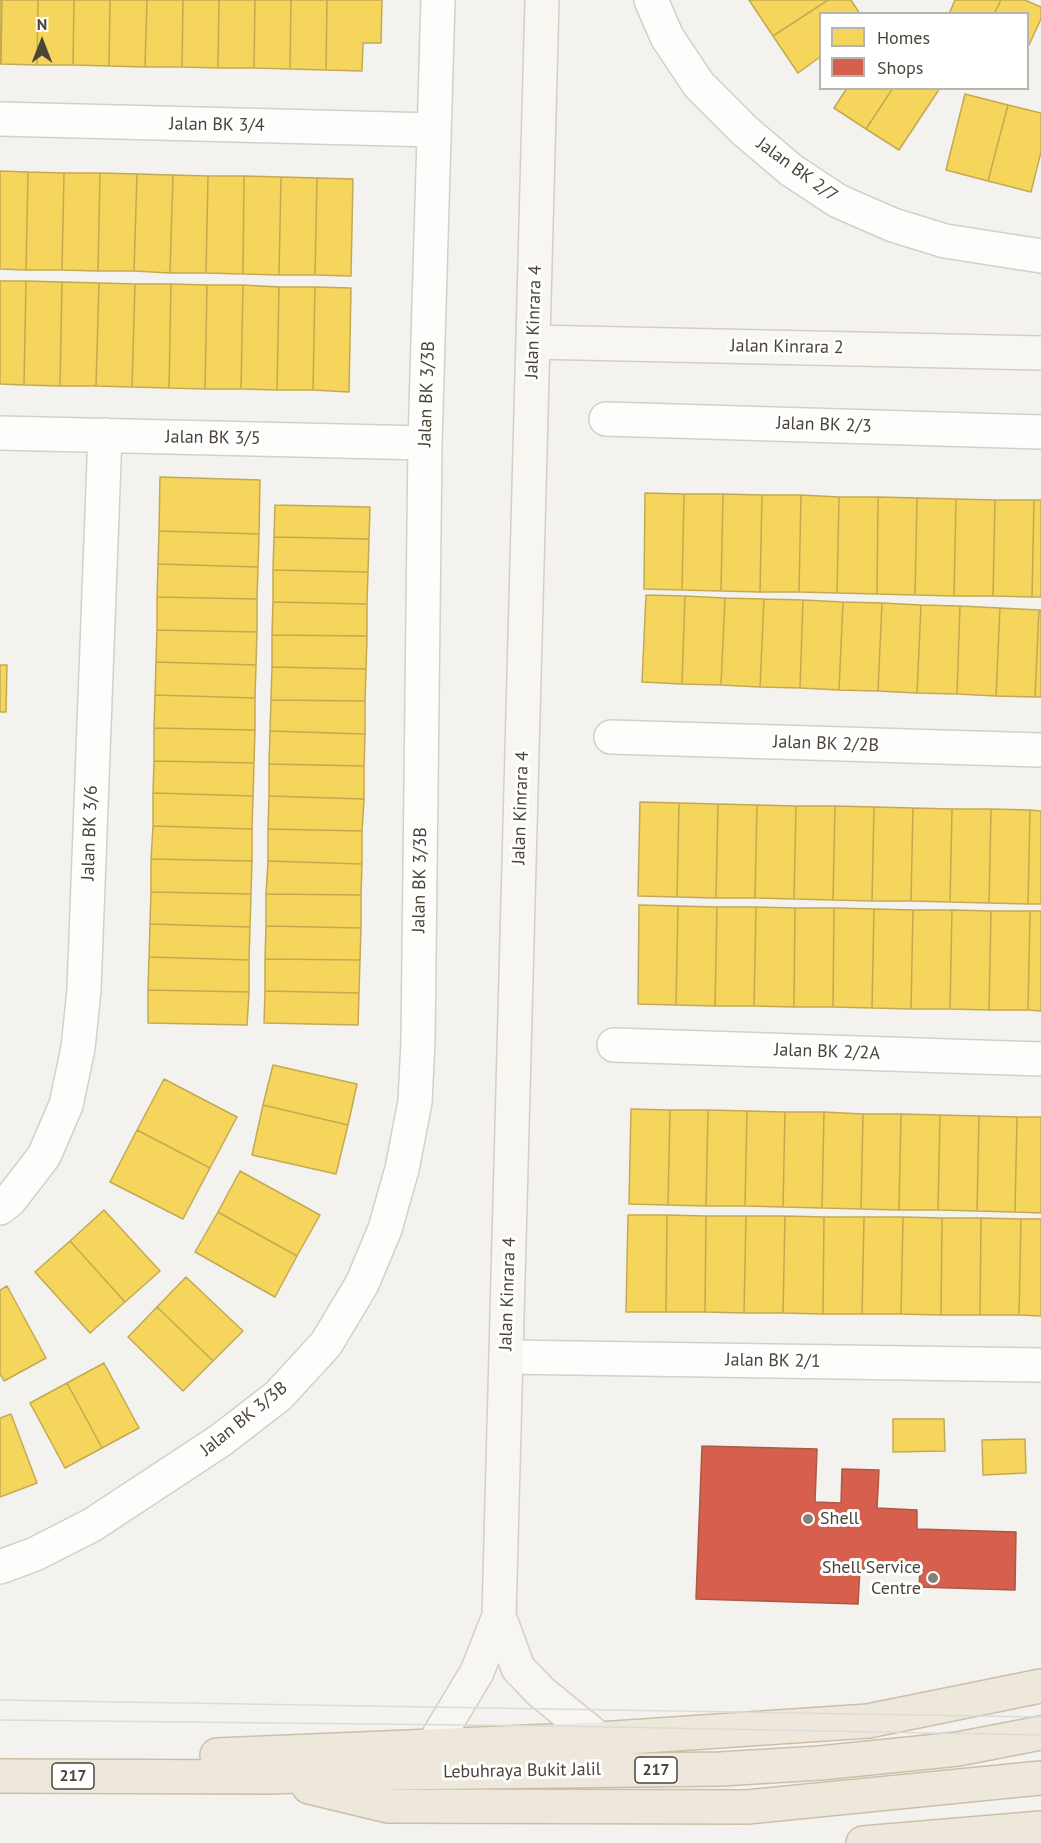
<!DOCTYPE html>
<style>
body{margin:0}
#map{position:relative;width:1041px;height:1843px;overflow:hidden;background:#f4f2ee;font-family:"PT Sans",sans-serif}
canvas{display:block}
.legend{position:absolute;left:819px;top:12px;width:210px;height:78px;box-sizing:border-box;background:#fff;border:2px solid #b7b4b0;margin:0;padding:8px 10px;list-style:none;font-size:18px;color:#4b4439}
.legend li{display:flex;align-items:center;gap:12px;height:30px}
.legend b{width:30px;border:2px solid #b7b4b0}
.north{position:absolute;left:12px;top:12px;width:60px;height:60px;-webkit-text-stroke:4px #fff;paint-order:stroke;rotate:0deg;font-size:16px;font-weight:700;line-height:24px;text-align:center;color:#4b4439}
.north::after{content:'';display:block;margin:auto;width:21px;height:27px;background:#4b4439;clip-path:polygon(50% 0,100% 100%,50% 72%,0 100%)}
</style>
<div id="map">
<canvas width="1041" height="1843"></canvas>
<ul class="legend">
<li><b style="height:16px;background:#f6d55c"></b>Homes</li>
<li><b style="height:16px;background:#d6604d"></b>Shops</li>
</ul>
<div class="north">N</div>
</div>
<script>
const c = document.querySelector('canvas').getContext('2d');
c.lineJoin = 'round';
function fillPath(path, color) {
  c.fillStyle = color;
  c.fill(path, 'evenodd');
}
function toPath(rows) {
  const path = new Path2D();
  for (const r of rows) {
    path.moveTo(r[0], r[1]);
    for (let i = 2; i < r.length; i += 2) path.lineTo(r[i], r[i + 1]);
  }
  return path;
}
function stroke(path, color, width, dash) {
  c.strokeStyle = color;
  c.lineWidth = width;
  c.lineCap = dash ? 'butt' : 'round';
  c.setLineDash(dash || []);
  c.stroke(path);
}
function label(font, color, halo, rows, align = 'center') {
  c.font = font + ' "PT Sans",sans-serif';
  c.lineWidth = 6;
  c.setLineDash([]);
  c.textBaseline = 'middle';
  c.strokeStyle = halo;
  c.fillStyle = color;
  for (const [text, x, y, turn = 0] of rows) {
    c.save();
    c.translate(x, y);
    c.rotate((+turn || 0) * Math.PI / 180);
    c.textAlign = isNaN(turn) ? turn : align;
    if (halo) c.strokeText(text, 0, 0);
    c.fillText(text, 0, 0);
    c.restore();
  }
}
const homes = toPath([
 [0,0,2,0,1,64,0,64,0,0],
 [2,0,38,0,37,65,1,64,2,0],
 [38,0,74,0,73,65,37,65,38,0],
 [74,0,110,0,109,66,73,65,74,0],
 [110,0,147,0,145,67,109,66,110,0],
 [147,0,183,0,182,67,145,67,147,0],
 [183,0,219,0,218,68,182,67,183,0],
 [219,0,255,0,254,68,218,68,219,0],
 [255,0,291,0,290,69,254,68,255,0],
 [291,0,327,0,326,70,290,69,291,0],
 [327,0,382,0,381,43,363,43,362,71,326,70,327,0],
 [749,0,828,0,773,36,749,0],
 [828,0,851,0,860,14,820,14,820,57,798,73,773,36,828,0],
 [955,0,1001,0,994,14,949,14,955,0],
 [1001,0,1025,0,1041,7,1041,19,1028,47,1028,14,994,14,1001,0],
 [847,88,893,88,866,129,834,108,847,88],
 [893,88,940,88,899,150,866,129,893,88],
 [965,94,1008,105,988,181,946,170,965,94],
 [1008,105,1041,113,1041,152,1031,192,988,181,1008,105],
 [0,171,28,172,26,270,0,269,0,171],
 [28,172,64,173,62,270,26,270,28,172],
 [64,173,100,173,98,271,62,270,64,173],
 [100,173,137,174,134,271,98,271,100,173],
 [137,174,173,175,170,273,134,271,137,174],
 [173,175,208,176,206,273,170,273,173,175],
 [208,176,244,176,243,274,206,273,208,176],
 [244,176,281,177,279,275,243,274,244,176],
 [281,177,317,178,315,275,279,275,281,177],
 [317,178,353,179,351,276,315,275,317,178],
 [0,281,26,281,24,385,0,384,0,281],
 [26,281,62,282,60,386,24,385,26,281],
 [62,282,99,283,96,386,60,386,62,282],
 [99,283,135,284,132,387,96,386,99,283],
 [135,284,171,284,169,388,132,387,135,284],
 [171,284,207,285,205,389,169,388,171,284],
 [207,285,243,285,241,389,205,389,207,285],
 [243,285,279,287,277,390,241,389,243,285],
 [279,287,315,287,313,390,277,390,279,287],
 [315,287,351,288,349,392,313,390,315,287],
 [160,477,260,480,259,534,159,531,160,477],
 [645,493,684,494,682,590,644,589,645,493],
 [684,494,723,494,721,591,682,590,684,494],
 [723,494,762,495,760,592,721,591,723,494],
 [762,495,801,495,799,592,760,592,762,495],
 [801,495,839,497,837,593,799,592,801,495],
 [839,497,878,497,877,594,837,593,839,497],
 [878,497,917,498,915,595,877,594,878,497],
 [917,498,956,499,954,596,915,595,917,498],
 [956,499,995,500,993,596,954,596,956,499],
 [995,500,1034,500,1032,597,993,596,995,500],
 [1034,500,1041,500,1041,597,1032,597,1034,500],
 [275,505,370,507,369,539,274,537,275,505],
 [159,531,259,534,258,567,158,564,159,531],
 [274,537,369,539,368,572,273,570,274,537],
 [158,564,258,567,257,599,157,597,158,564],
 [273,570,368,572,367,604,273,602,273,570],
 [646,595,685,596,682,684,642,682,646,595],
 [685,596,725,598,721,685,682,684,685,596],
 [157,597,257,599,257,632,157,630,157,597],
 [725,598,764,599,760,687,721,685,725,598],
 [764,599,803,600,800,688,760,687,764,599],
 [803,600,843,602,839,690,800,688,803,600],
 [273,602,367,604,367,636,272,635,273,602],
 [843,602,882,603,878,691,839,690,843,602],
 [882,603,921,605,917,693,878,691,882,603],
 [921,605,960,606,957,694,917,693,921,605],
 [960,606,1000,608,996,696,957,694,960,606],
 [1000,608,1039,610,1035,697,996,696,1000,608],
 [1039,610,1041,610,1041,697,1035,697,1039,610],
 [157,630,257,632,256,665,156,662,157,630],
 [272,635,367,636,366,669,272,667,272,635],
 [156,662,256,665,255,698,155,695,156,662],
 [0,665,7,665,6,712,0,712,0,665],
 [272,667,366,669,365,701,271,700,272,667],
 [155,695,255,698,255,730,154,728,155,695],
 [271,700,365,701,365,734,270,731,271,700],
 [154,728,255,730,254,763,154,761,154,728],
 [270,731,365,734,364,766,269,764,270,731],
 [154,761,254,763,253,796,153,793,154,761],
 [269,764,364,766,364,799,269,796,269,764],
 [153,793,253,796,252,829,153,826,153,793],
 [269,796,364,799,362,831,268,829,269,796],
 [640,802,679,803,677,897,638,896,640,802],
 [679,803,718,804,716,898,677,897,679,803],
 [718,804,757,805,755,898,716,898,718,804],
 [757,805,796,806,794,899,755,898,757,805],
 [796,806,835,806,833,900,794,899,796,806],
 [835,806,874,807,872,901,833,900,835,806],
 [874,807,913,808,911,901,872,901,874,807],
 [913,808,952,809,950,902,911,901,913,808],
 [952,809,991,809,989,903,950,902,952,809],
 [991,809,1030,810,1028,904,989,903,991,809],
 [1030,810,1041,811,1041,904,1028,904,1030,810],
 [153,826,252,829,252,861,151,859,153,826],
 [268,829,362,831,362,864,268,861,268,829],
 [151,859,252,861,251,894,151,892,151,859],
 [268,861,362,864,361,895,266,894,268,861],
 [151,892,251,894,250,927,150,924,151,892],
 [266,894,361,895,361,928,266,926,266,894],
 [639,905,678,906,676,1005,638,1004,639,905],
 [678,906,717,907,715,1006,676,1005,678,906],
 [717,907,756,907,754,1006,715,1006,717,907],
 [756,907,795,908,794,1007,754,1006,756,907],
 [795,908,834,908,833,1007,794,1007,795,908],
 [834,908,874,909,872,1008,833,1007,834,908],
 [874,909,913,910,911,1009,872,1008,874,909],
 [913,910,952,910,950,1009,911,1009,913,910],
 [952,910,991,911,989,1010,950,1009,952,910],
 [991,911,1030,911,1028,1010,989,1010,991,911],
 [1030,911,1041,911,1041,1011,1028,1010,1030,911],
 [150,924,250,927,249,960,149,957,150,924],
 [266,926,361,928,360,960,265,959,266,926],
 [149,957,249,960,249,992,148,990,149,957],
 [265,959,360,960,359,993,265,991,265,959],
 [148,990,249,992,247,1025,148,1023,148,990],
 [265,991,359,993,358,1025,264,1023,265,991],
 [273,1065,357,1084,348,1125,263,1105,273,1065],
 [164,1079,237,1117,210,1168,137,1130,164,1079],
 [263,1105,348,1125,336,1174,252,1155,263,1105],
 [631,1109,670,1110,668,1205,629,1204,631,1109],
 [670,1110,708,1110,706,1206,668,1205,670,1110],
 [708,1110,747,1111,745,1206,706,1206,708,1110],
 [747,1111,785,1112,783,1207,745,1206,747,1111],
 [785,1112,824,1112,822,1208,783,1207,785,1112],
 [824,1112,863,1114,861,1209,822,1208,824,1112],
 [863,1114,901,1114,899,1210,861,1209,863,1114],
 [901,1114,940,1115,938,1210,899,1210,901,1114],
 [940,1115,979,1116,977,1211,938,1210,940,1115],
 [979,1116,1017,1117,1015,1212,977,1211,979,1116],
 [1017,1117,1041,1117,1041,1213,1015,1212,1017,1117],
 [137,1130,210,1168,183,1219,110,1182,137,1130],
 [240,1171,320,1215,297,1256,218,1212,240,1171],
 [104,1210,160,1271,125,1302,70,1241,104,1210],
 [218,1212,297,1256,275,1297,195,1252,218,1212],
 [628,1215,667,1215,666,1312,626,1312,628,1215],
 [667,1215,706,1216,705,1312,666,1312,667,1215],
 [706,1216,746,1216,744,1313,705,1312,706,1216],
 [746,1216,785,1216,783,1313,744,1313,746,1216],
 [785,1216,824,1217,823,1314,783,1313,785,1216],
 [824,1217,864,1217,862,1314,823,1314,824,1217],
 [864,1217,903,1217,901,1314,862,1314,864,1217],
 [903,1217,942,1218,941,1315,901,1314,903,1217],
 [942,1218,981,1218,980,1315,941,1315,942,1218],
 [981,1218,1021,1219,1019,1315,980,1315,981,1218],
 [1021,1219,1041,1219,1041,1316,1019,1315,1021,1219],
 [70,1241,125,1302,90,1333,35,1272,70,1241],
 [186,1277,243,1331,213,1361,157,1307,186,1277],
 [7,1286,46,1358,4,1381,0,1374,0,1290,7,1286],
 [157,1307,213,1361,183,1391,128,1337,157,1307],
 [104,1363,139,1428,102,1448,67,1383,104,1363],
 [67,1383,102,1448,65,1468,30,1403,67,1383],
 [11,1414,37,1483,0,1497,0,1418,11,1414],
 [893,1419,944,1419,945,1451,893,1452,893,1419],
 [1025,1439,1026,1473,983,1475,982,1440,1025,1439]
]);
fillPath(homes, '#f6d55c');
stroke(homes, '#c3aa52', 1.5);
const shops = toPath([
 [702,1446,817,1449,815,1502,841,1503,842,1469,879,1470,877,1508,917,1510,917,1529,1016,1532,1015,1590,919,1587,920,1571,860,1569,858,1604,696,1599,702,1446]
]);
fillPath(shops, '#d6604d');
stroke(shops, '#ac5847', 1.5);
const street = toPath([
 [651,0,667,37,699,85,744,130,791,170,838,201,893,225,945,241,1041,256],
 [0,119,434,130],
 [606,419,1041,432],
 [0,433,425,443],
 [611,737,1041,750],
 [614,1045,1041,1059],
 [0,1208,10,1200,44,1156,66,1105,78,1048,84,990,105,435],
 [506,1357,1041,1365],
 [0,1567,35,1554,92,1525,221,1440,278,1396,326,1344,362,1284,385,1229,402,1169,415,1102,418,1041,425,443,438,0]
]);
const secondary = toPath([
 [533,342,1041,353],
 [499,1616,518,1668,541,1692,599,1739],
 [432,1747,477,1672,499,1616,542,0]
]);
const highway = toPath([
 [217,1755,599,1739,868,1721,1041,1686],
 [0,1776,269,1777,387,1773,720,1769,820,1763,958,1749,1041,1733],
 [309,1787,388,1806,747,1807,1041,1778],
 [863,1843,1041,1828]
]);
stroke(street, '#d2d0cb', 36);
stroke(secondary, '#d3cfc5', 36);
stroke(highway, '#ccbfa9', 36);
stroke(street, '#fdfdfc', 33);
stroke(secondary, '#f7f6f1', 33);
stroke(highway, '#ede8db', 33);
stroke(toPath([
 [0,1700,1041,1717],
 [0,1720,556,1726,1041,1735]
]), '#dbdbda', 1.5);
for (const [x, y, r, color] of [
 [808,1519,6,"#868178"],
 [933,1578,6,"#868178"]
]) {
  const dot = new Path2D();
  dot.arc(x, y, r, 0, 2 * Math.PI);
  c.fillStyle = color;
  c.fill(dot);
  stroke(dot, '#fff', 2);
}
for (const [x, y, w] of [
 [656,1770,42],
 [73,1776,42]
]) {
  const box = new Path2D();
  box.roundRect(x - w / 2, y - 13, w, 26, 4.5);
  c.fillStyle = '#fff';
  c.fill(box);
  stroke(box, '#4b4439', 1.5);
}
label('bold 16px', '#4b4439', null, [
 ["217",656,1770],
 ["217",73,1776]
]);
label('18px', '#4b4439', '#fff', [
 ["Jalan BK 3/4",217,125,1],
 ["Jalan BK 2/7",797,170,36],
 ["Jalan Kinrara 4",534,322,-88],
 ["Jalan Kinrara 2",787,347,1],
 ["Jalan BK 3/3B",427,394,-88],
 ["Jalan BK 2/3",824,425,2],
 ["Jalan BK 3/5",213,438,1],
 ["Jalan BK 2/2B",826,744,2],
 ["Jalan Kinrara 4",521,808,-88],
 ["Jalan BK 3/6",90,833,-88],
 ["Jalan BK 3/3B",420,880,-89],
 ["Jalan BK 2/2A",827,1052,2],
 ["Jalan Kinrara 4",508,1294,-88],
 ["Jalan BK 2/1",773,1361,1],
 ["Jalan BK 3/3B",244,1419,-39],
 ["Lebuhraya Bukit Jalil",522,1771,-1]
]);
label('18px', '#4b4439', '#fff', [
 ["Shell",820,1519],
 ["Shell Service",921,1568,"right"],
 ["Centre",921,1589,"right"]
], 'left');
</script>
